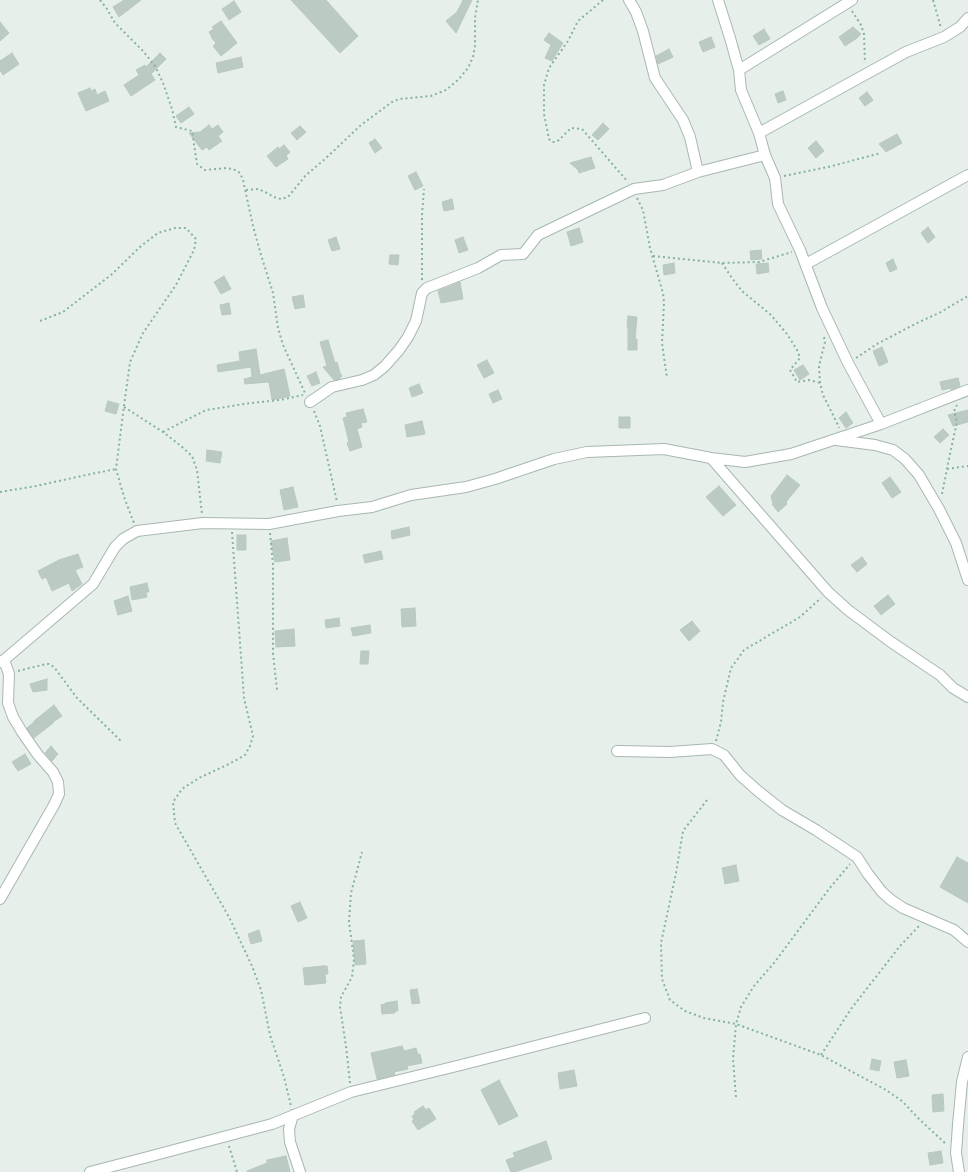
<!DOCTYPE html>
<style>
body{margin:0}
canvas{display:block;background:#e6efea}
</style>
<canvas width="968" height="1172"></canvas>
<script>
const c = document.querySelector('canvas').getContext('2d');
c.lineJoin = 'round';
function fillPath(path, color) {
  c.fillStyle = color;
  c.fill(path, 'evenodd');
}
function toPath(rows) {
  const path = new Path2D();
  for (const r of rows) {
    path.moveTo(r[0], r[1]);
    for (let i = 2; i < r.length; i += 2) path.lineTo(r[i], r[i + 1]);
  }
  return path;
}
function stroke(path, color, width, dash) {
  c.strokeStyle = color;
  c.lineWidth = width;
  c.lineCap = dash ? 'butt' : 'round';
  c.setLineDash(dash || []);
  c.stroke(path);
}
const building = toPath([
 [124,0,141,0,119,17,113,7,124,0],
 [291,0,326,0,358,36,340,53,291,0],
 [463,0,472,0,456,33,446,21,457,12,463,0],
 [234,1,241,12,229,20,222,9,234,1],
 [221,21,237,43,221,56,213,46,216,43,211,37,212,37,209,32,214,29,212,27,221,21],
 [0,22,9,33,0,41,0,22],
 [853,27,861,34,857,38,845,46,839,37,853,27],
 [764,29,770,39,759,45,753,36,764,29],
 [549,33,563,43,552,61,545,58,551,45,544,40,549,33],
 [711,37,715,47,703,52,699,42,711,37],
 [669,49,673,57,658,64,656,56,669,49],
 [12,53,19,64,3,75,0,70,0,61,12,53],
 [160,53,166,59,151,74,155,80,131,96,124,85,139,75,136,70,145,65,146,67,160,53],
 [241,57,243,67,218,73,216,63,241,57],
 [90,88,91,91,95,89,97,95,105,91,109,101,86,111,78,93,90,88],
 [783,91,786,100,778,103,775,94,783,91],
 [867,92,873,100,865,106,859,98,867,92],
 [189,107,194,114,181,123,176,116,189,107],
 [603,123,609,129,598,140,592,135,603,123],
 [209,125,212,129,218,125,223,132,218,136,222,141,209,150,207,147,202,150,189,133,200,132,209,125],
 [300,126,306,132,297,140,291,133,300,126],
 [897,134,902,143,886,152,879,144,897,134],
 [375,139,382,148,375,153,369,143,375,139],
 [816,141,824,151,816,158,808,148,816,141],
 [284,145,290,152,286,156,288,159,276,167,267,156,278,147,279,149,284,145],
 [591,157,595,168,579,173,578,170,570,163,591,157],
 [416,172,423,186,415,190,408,176,416,172],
 [452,199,454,209,444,211,442,202,452,199],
 [928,227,935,237,928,243,921,233,928,227],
 [579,228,583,242,571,246,567,232,579,228],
 [336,237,340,249,332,251,328,240,336,237],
 [463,237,468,250,459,253,455,240,463,237],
 [761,250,762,259,751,260,750,251,761,250],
 [390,255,399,255,398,265,389,264,390,255],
 [893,259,897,269,890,272,886,263,893,259],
 [674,263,675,273,664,275,663,265,674,263],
 [768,263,769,272,757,274,756,264,768,263],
 [224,276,231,289,221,294,214,282,224,276],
 [460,282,463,299,441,303,438,291,460,282],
 [303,295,305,307,295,309,292,297,303,295],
 [229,303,231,314,222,315,220,305,229,303],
 [628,316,637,317,635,339,637,339,637,350,628,350,628,327,627,327,628,316],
 [328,340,335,363,337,362,340,373,342,376,339,379,334,380,323,367,327,366,320,342,328,340],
 [882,347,888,362,879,366,873,351,882,347],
 [256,349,260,375,284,369,290,396,272,400,269,382,245,384,244,379,252,377,251,367,218,372,217,365,240,361,239,352,256,349],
 [487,360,494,373,484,378,477,365,487,360],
 [803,365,809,374,800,380,794,370,803,365],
 [316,372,320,383,312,386,307,376,316,372],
 [958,378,960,386,951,390,951,388,942,390,940,382,958,378],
 [419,384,423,393,412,397,409,388,419,384],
 [498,390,502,399,493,403,489,394,498,390],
 [108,401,119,404,116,414,105,411,108,401],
 [363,409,367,422,361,423,362,427,357,429,362,447,350,451,347,443,349,442,343,418,347,417,346,413,363,409],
 [968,410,968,422,953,426,948,415,968,410],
 [846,412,853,423,846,428,839,418,846,412],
 [619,417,630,417,630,428,619,428,619,417],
 [422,421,425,434,407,437,405,425,422,421],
 [943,429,949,435,940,443,934,437,943,429],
 [207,450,222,452,220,463,206,461,207,450],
 [787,475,800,485,786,502,787,504,778,512,772,504,773,504,771,496,787,475],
 [890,477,901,492,892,498,882,483,890,477],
 [719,486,736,505,723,516,706,497,719,486],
 [293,487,298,507,284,510,280,490,293,487],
 [409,527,410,535,392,539,391,531,409,527],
 [237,535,246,535,246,550,237,550,237,535],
 [287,538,290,560,275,562,271,541,287,538],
 [381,551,383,559,365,563,363,555,381,551],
 [78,554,83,567,75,570,82,584,72,591,69,583,52,591,46,577,42,579,38,571,59,560,78,554],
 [862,557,867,564,857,572,851,565,862,557],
 [147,583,149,592,146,592,147,597,132,600,130,587,147,583],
 [888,595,895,604,881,615,874,606,888,595],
 [128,596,132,611,118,615,114,601,128,596],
 [415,608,416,626,402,627,401,609,415,608],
 [339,618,340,626,326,628,325,620,339,618],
 [692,621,700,631,689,641,680,630,692,621],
 [370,625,371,633,353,636,351,628,370,625],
 [294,629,295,646,276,647,275,631,294,629],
 [361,651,369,651,368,664,360,664,361,651],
 [47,679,47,690,33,692,30,684,47,679],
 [54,705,62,716,53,722,53,723,34,738,27,728,34,722,34,721,54,705],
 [51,746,58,754,52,761,45,753,51,746],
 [25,754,31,764,18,771,12,762,25,754],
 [957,857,968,863,968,903,940,887,957,857],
 [736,865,739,881,725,884,722,868,736,865],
 [300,902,307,918,298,922,291,906,300,902],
 [259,930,262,941,251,944,248,934,259,930],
 [364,940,366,964,355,965,353,941,364,940],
 [323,966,327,966,328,974,325,974,326,983,305,985,303,968,323,966],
 [417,989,420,1003,412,1004,410,990,417,989],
 [397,1001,398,1011,395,1011,395,1013,382,1014,381,1005,385,1004,385,1003,397,1001],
 [402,1046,404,1051,416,1048,418,1055,420,1054,422,1063,407,1066,408,1069,394,1072,395,1075,377,1079,371,1053,402,1046],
 [872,1059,881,1061,879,1071,870,1069,872,1059],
 [906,1060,909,1076,897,1078,894,1062,906,1060],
 [574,1070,577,1086,560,1089,558,1073,574,1070],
 [499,1080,518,1116,499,1125,481,1090,499,1080],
 [943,1094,944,1111,933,1112,932,1095,943,1094],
 [423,1106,426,1110,429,1108,436,1119,418,1130,412,1121,414,1120,412,1116,415,1114,414,1112,423,1106],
 [546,1141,552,1159,515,1172,511,1172,506,1160,515,1157,513,1153,546,1141],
 [941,1151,943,1163,930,1165,928,1153,941,1151],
 [286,1156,290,1172,247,1172,247,1171,267,1163,267,1160,286,1156]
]);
fillPath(building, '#bbcac2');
stroke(building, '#b8c9c0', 1);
const minor = toPath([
 [629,0,636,12,643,31,655,78,683,120,690,137,698,172],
 [718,0,730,38,739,70,741,90,759,133,765,155,775,178,778,204,800,250,822,308,848,363,881,424],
 [739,70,852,0],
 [759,133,906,52,944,37,960,27,968,18],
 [806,264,968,175],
 [310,402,332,387,362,380,374,375,385,366,399,350,408,337,416,321,422,293,427,288,478,268,501,255,523,254,538,235,634,189,663,185,698,172,765,155],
 [836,440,875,445,893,450,905,459,919,475,939,509,956,543,968,580],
 [711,458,828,592,848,610,891,642,940,675,953,688,968,697],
 [0,662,4,660,93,584,115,547,123,539,137,531,203,523,269,524,338,511,372,507,411,495,466,487,495,479,554,459,587,452,664,449,711,458,745,462,791,454,881,424,968,390],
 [617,751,670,752,712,749,724,755,740,775,758,791,782,810,816,830,857,857,868,874,882,892,891,900,903,908,954,930,968,942],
 [0,899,54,805,59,794,58,782,53,772,38,755,22,732,13,717,8,703,9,674,4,660],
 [293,1115,289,1129,290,1142,300,1172],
 [90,1172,144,1158,272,1124,351,1092,461,1065,645,1018],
 [959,1172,956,1153,958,1125,962,1082,968,1057]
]);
stroke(minor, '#a8b8b0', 12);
stroke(toPath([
 [100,0,107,9,115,23,143,51,155,66,163,83,172,109,176,127,192,131,197,164,205,170,226,168,233,169,240,173,243,180,253,226,261,255,273,293,278,328,283,345,305,393],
 [603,0,578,21,568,41,549,68,544,85,544,114,549,139,552,142,555,142,559,140,571,128,582,129,628,182],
 [933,0,941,28],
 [852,11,861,25,864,34,865,63],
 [784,176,828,167,881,153],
 [246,190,258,189,267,193,274,197,281,199,288,197,306,175,325,159,361,125,392,102,399,99,431,96,446,90,459,79,468,68,473,57,475,46,475,18,478,0],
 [637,198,643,210,650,248,663,293,664,302,662,343,667,378],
 [653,256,722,263,759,262,792,252],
 [722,263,732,278,742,291,771,315,787,334,797,350,800,358,790,370,797,382,809,380,820,383],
 [422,280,422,215,424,189],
 [40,321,63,312,111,275,141,246,158,233,175,228,186,228,196,239,194,250,176,285,143,333,130,362,124,406,116,469,124,497,134,523],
 [824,337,825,342,819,366,820,383,823,395,837,423,839,428],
 [856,358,877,344,917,323,939,313,968,296],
 [124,407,163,432,181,446,192,456,197,470,202,514],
 [314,411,320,426,337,502],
 [163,432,206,410,251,403,280,400,303,395],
 [947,469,968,466],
 [0,492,36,486,86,475,116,469],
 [942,494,951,449,957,422,954,411,957,405],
 [232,532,244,698,253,736,250,746,245,755,229,764,199,778,182,789,173,802,175,823,229,917,252,966,261,990,270,1035,284,1077,291,1106],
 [270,533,273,565,273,653,277,690],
 [18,671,46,664,49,664,54,667,77,698,122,742],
 [716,741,721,722,723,702,731,668,737,660,744,650,800,617,821,598],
 [707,800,683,831,676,873,661,943,662,979,670,1000,685,1011,704,1018,736,1024,821,1055,886,1090,902,1101,919,1119,946,1144],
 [821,1055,851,1009,900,946,919,926],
 [350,1083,346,1046,340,1007,341,997,352,977,354,959,349,922,351,893,362,852],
 [736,1097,733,1059,736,1024,741,1007,754,986,774,963,829,889,850,864],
 [229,1146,237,1172]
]), '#86b39f', 2, [2, 3]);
stroke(minor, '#fff', 10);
</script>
